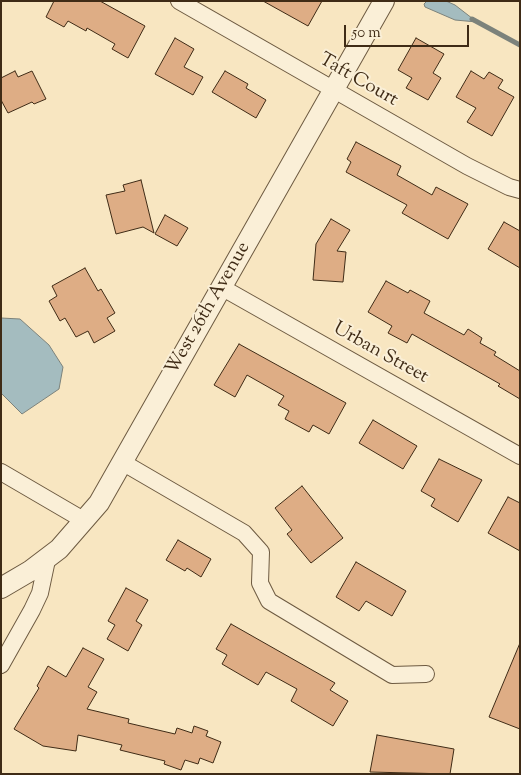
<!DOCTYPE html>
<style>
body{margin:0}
#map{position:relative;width:521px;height:775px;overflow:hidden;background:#f8e6c1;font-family:"Sorts Mill Goudy",serif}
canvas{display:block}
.frame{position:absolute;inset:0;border:2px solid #3f2b16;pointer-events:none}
.scale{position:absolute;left:344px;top:25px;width:125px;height:22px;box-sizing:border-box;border:2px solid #3f2b16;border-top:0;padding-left:6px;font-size:15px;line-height:18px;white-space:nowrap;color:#3f2b16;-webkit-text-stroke:4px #faefd7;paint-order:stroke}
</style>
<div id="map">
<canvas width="521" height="775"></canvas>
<div class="frame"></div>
<div class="scale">50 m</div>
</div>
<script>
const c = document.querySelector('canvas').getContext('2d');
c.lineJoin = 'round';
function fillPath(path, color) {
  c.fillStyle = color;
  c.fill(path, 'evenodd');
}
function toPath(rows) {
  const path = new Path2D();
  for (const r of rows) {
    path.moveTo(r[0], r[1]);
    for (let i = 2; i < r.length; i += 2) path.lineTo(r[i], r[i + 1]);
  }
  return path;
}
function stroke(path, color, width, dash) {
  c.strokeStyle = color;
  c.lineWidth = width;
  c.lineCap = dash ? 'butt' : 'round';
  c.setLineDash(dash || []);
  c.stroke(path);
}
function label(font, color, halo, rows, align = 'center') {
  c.font = font + ' "Sorts Mill Goudy",serif';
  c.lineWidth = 4;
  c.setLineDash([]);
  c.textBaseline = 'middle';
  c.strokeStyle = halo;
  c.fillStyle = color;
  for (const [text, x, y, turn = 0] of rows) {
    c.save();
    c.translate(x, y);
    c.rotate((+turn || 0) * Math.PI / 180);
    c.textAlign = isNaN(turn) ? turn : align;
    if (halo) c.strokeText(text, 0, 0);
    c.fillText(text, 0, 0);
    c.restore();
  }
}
const water = toPath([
 [427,1,446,1,455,5,477,22,455,20,425,7,424,4,427,1],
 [1,318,20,319,49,345,63,367,59,389,22,414,1,393,1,318]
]);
fillPath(water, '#a4bcbf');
stroke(water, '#7c827b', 1);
stroke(toPath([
 [472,19,520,45]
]), '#7c827b', 5);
const building = toPath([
 [54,1,100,1,145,26,128,58,112,49,115,44,87,28,86,31,68,21,64,27,46,17,54,1],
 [263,1,322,1,308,26,263,1],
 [175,38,194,49,184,67,203,77,193,95,155,74,175,38],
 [416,38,444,54,433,73,441,78,428,100,406,88,412,78,398,70,416,38],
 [15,71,18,77,32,71,46,99,34,104,32,102,8,113,1,100,1,78,15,71],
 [225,71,248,84,246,88,266,100,256,118,212,92,225,71],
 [471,71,484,79,489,72,503,80,498,88,514,97,492,136,467,122,476,108,456,97,471,71],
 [356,142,401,166,397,175,432,195,436,187,468,204,448,239,402,213,407,205,346,172,351,162,347,159,356,142],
 [141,180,154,233,143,227,116,234,106,195,125,191,123,185,141,180],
 [165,215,188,228,177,246,155,234,165,215],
 [331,219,350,230,337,251,346,252,343,282,313,280,316,244,331,219],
 [504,222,520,231,520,268,488,249,504,222],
 [85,268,98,291,101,289,115,313,107,318,115,331,94,343,88,331,76,337,65,318,60,321,49,301,57,296,52,286,85,268],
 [386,281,408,293,410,290,430,301,424,313,464,335,468,329,482,338,480,343,496,352,494,355,520,371,520,399,498,386,500,384,412,334,407,343,388,333,392,326,368,312,386,281],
 [239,344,346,403,329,434,313,425,309,432,285,419,289,411,278,405,284,396,247,375,235,397,214,385,239,344],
 [373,420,417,446,403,469,359,443,373,420],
 [439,459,482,480,458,522,431,506,435,499,421,491,439,459],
 [302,486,343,538,311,563,287,534,292,530,275,508,302,486],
 [508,497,520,503,520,551,488,533,508,497],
 [178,540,211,559,201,577,187,568,185,571,166,560,178,540],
 [356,562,406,591,392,616,366,601,359,611,336,597,356,562],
 [126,588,148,600,136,621,142,625,128,651,107,639,115,625,108,621,126,588],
 [231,624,335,683,330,690,348,701,333,726,291,701,297,689,266,672,258,685,222,664,227,655,216,649,231,624],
 [520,643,520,729,489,717,520,643],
 [83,648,104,659,88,687,97,692,87,709,129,719,128,723,175,734,177,728,192,733,194,726,208,731,206,736,221,742,213,763,200,758,198,764,185,760,181,770,164,764,165,761,120,750,122,745,78,735,76,751,43,746,14,729,39,688,37,686,48,666,66,677,83,648],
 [377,735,454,749,450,774,370,772,377,735]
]);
fillPath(building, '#dead85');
stroke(building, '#3f2b16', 1);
const minor = toPath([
 [179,1,467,166,509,187,520,190],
 [221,287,520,456],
 [122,462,244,533,261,552,260,583,269,601,392,675,426,674],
 [1,472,85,521],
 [1,665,32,610,40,593,47,560]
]);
const tertiary = toPath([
 [1,588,30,571,59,549,99,503,384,1]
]);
stroke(minor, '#6d5a41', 18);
stroke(tertiary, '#6d5a41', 22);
stroke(minor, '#faefd7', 16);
stroke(tertiary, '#faefd7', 20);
label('19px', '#3f2b16', '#faefd7', [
 ["Taft Court",358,81,30],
 ["West 26th Avenue",209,309,-60],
 ["Urban Street",380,354,29]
]);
</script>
